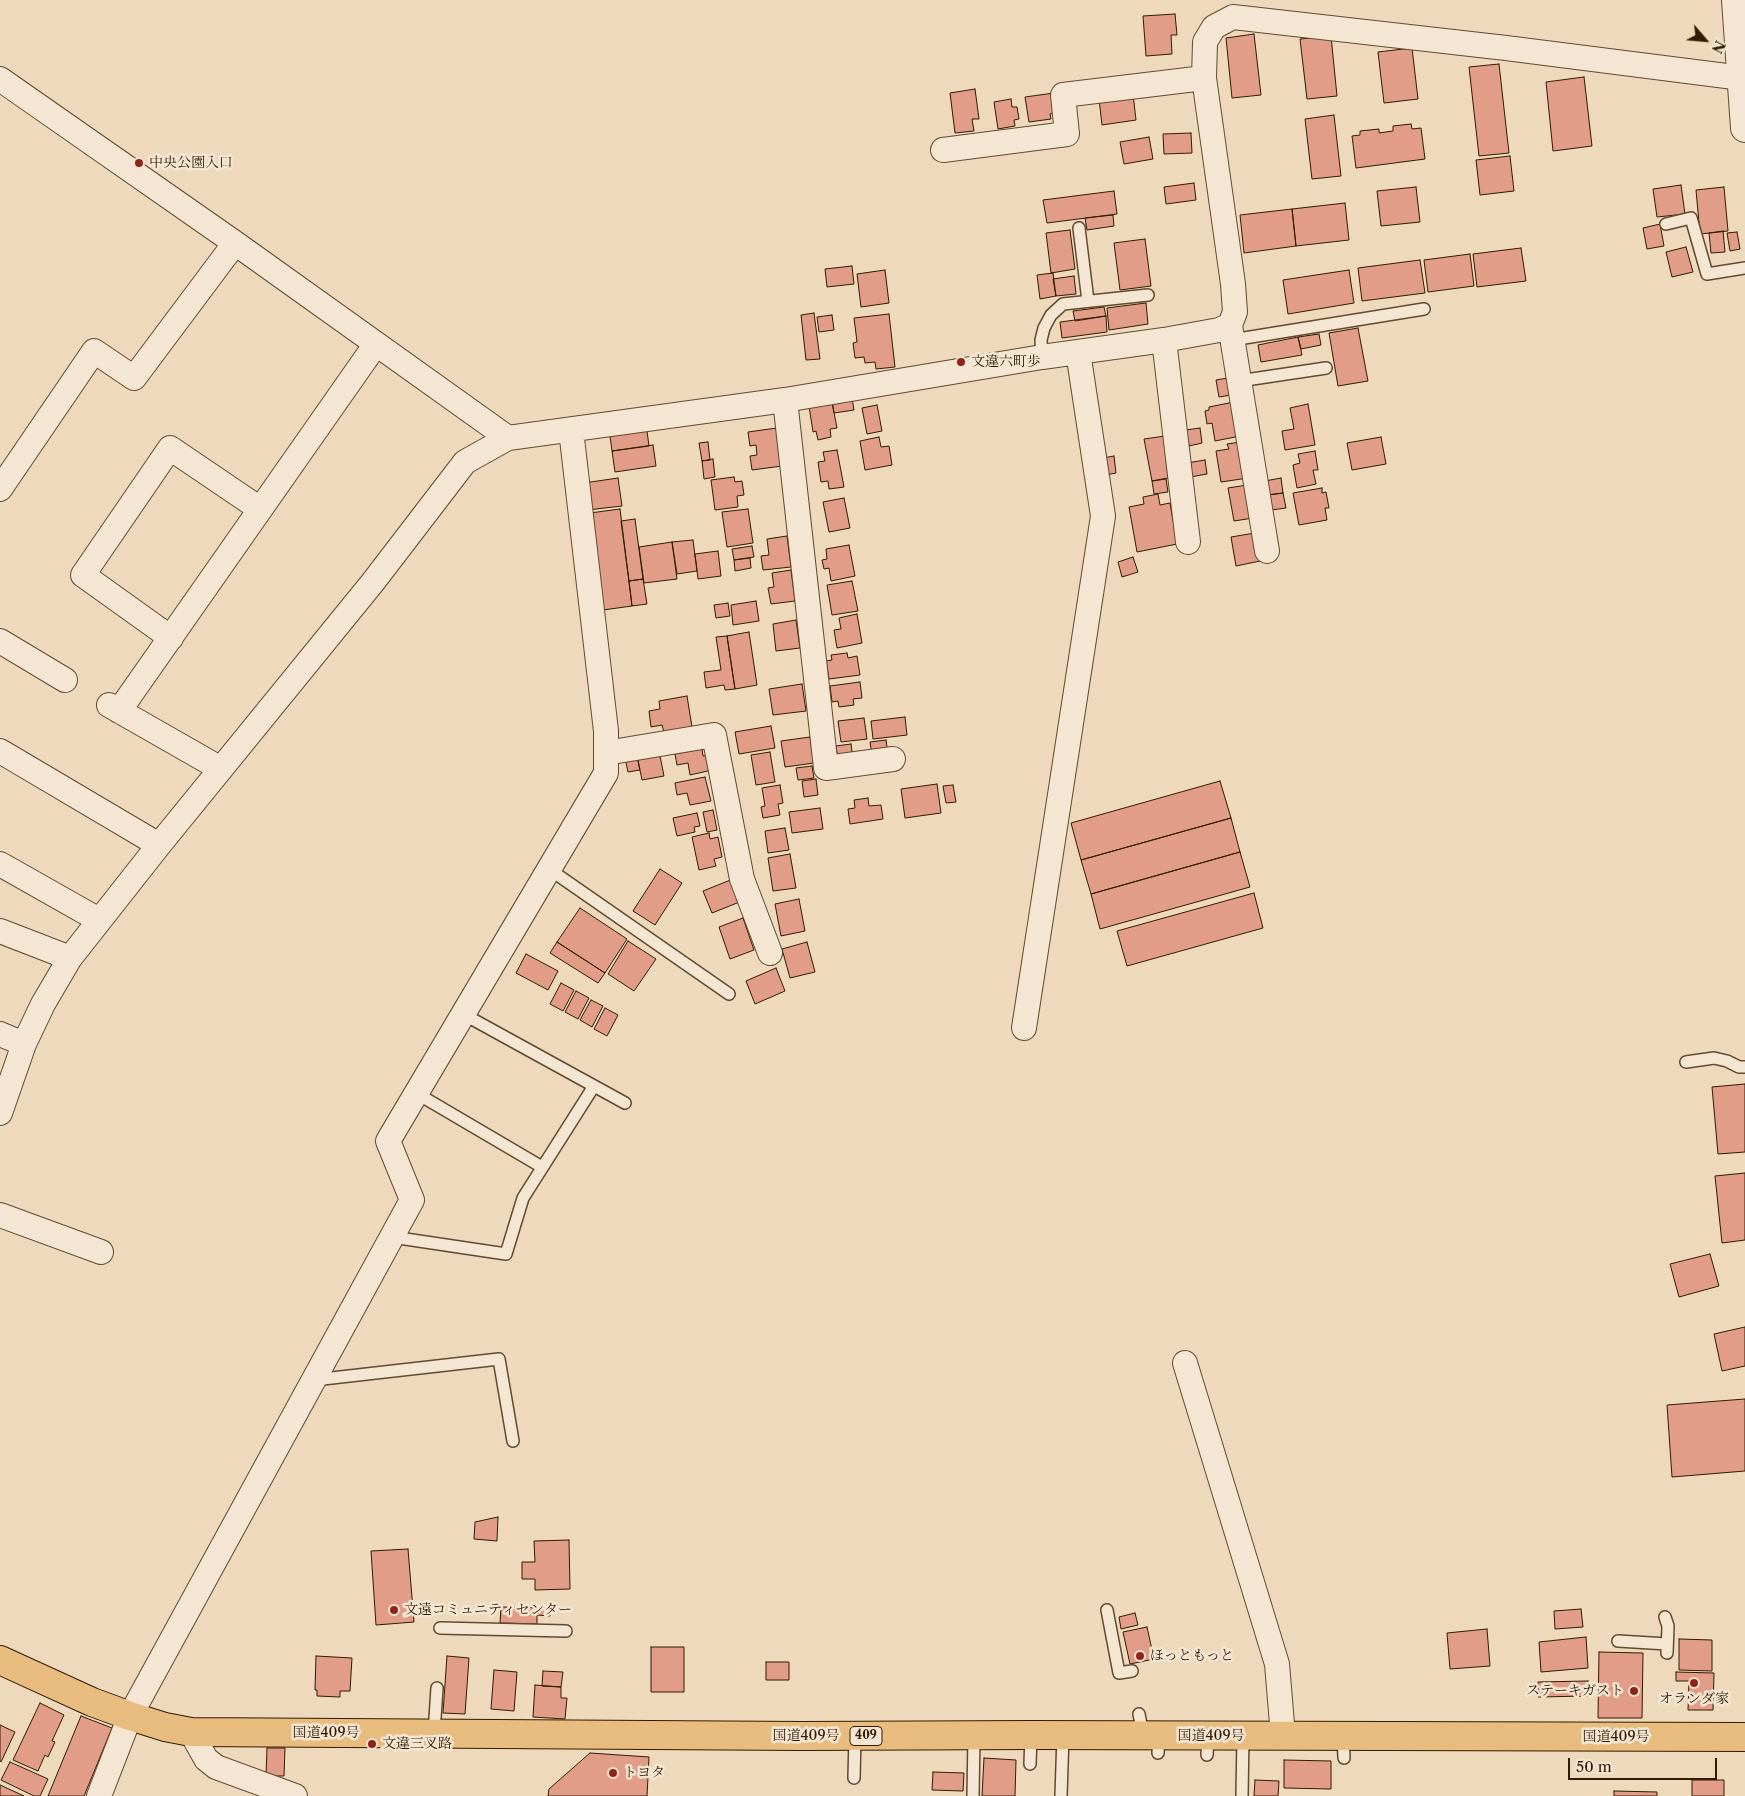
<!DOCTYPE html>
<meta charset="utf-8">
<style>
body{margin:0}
#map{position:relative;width:1745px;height:1796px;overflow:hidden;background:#eed9bc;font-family:"Libre Caslon Text",serif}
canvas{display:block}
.north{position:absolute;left:1680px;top:15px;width:50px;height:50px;-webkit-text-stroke:4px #f4e6d3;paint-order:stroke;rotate:117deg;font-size:14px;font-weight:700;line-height:20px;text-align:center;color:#321a00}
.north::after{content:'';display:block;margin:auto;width:18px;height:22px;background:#321a00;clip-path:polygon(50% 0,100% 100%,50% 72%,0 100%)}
.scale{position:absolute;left:1568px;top:1758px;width:149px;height:22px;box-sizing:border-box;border:2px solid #321a00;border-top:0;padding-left:6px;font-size:15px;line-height:18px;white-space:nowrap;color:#321a00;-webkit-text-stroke:4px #f4e6d3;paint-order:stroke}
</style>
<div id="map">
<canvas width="1745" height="1796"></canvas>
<div class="north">N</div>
<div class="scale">50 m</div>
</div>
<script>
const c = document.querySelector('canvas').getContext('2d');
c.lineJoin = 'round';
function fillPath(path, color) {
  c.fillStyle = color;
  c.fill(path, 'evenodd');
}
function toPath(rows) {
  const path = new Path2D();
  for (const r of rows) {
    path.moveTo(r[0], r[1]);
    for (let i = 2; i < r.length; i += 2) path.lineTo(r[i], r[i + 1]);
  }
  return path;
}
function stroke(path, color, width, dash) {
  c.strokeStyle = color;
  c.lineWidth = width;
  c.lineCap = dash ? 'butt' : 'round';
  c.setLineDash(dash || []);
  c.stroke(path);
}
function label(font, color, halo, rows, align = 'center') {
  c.font = font + ' "Libre Caslon Text","Noto Serif JP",serif';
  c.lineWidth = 5;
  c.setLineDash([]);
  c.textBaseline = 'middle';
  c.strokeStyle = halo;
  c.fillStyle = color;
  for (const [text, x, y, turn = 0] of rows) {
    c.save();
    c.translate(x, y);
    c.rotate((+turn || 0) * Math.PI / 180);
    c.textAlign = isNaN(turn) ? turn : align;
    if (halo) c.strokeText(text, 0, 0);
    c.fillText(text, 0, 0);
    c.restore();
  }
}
const building = toPath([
 [1175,14,1177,35,1171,35,1172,54,1146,56,1143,16,1175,14],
 [1254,34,1261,95,1232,98,1226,38,1254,34],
 [1331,36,1337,96,1307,99,1300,39,1331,36],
 [1412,48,1418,99,1384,103,1378,52,1412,48],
 [1499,64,1509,153,1479,156,1469,67,1499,64],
 [1584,77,1592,146,1553,151,1546,82,1584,77],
 [975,89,979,119,972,119,974,131,955,133,950,93,975,89],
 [1054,93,1057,113,1050,114,1051,119,1029,122,1025,97,1054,93],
 [1133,94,1136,120,1102,125,1099,99,1133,94],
 [1011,99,1012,107,1017,107,1019,119,1014,120,1015,126,998,129,994,102,1011,99],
 [1334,115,1341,176,1312,179,1305,119,1334,115],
 [1411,124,1412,129,1421,128,1425,159,1356,168,1352,136,1360,135,1360,131,1379,129,1379,133,1393,131,1393,126,1411,124],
 [1191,133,1192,153,1164,154,1163,134,1191,133],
 [1149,137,1153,159,1124,164,1120,142,1149,137],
 [1510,156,1514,191,1480,195,1476,160,1510,156],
 [1194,183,1196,200,1166,204,1164,187,1194,183],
 [1681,185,1685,214,1657,217,1653,189,1681,185],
 [1416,187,1420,222,1381,226,1377,191,1416,187],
 [1724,187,1728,231,1700,234,1696,190,1724,187],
 [1114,191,1117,214,1047,223,1043,200,1114,191],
 [1345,203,1349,240,1296,246,1292,209,1345,203],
 [1292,209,1296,246,1244,253,1240,215,1292,209],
 [1113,215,1114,226,1087,230,1085,218,1113,215],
 [1660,224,1664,246,1647,249,1643,228,1660,224],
 [1070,230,1075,269,1051,273,1046,233,1070,230],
 [1723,231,1725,252,1711,253,1709,233,1723,231],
 [1737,232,1740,249,1730,251,1727,233,1737,232],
 [1145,239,1151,286,1120,290,1114,243,1145,239],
 [1686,247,1693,272,1672,277,1666,252,1686,247],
 [1521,248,1526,281,1477,287,1473,254,1521,248],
 [1470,254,1474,286,1428,292,1424,260,1470,254],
 [1420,260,1425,293,1362,301,1358,268,1420,260],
 [852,266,854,284,827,287,825,269,852,266],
 [885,270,889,303,861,307,857,274,885,270],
 [1349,270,1354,303,1288,314,1283,280,1349,270],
 [1053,273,1056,296,1040,299,1037,275,1053,273],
 [1074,276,1076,294,1056,296,1053,279,1074,276],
 [1146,303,1148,324,1109,330,1107,308,1146,303],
 [1104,307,1106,316,1075,321,1073,311,1104,307],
 [814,313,820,359,806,360,801,315,814,313],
 [889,314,895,367,876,369,875,362,865,363,864,357,855,358,853,343,857,342,854,318,889,314],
 [832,315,834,330,819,332,817,317,832,315],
 [1106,316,1107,332,1062,338,1060,322,1106,316],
 [1358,328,1368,381,1338,386,1329,333,1358,328],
 [1319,334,1321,345,1301,349,1298,337,1319,334],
 [1298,337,1302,355,1261,362,1258,345,1298,337],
 [1228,378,1231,395,1219,397,1216,380,1228,378],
 [852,398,854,410,834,413,832,402,852,398],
 [832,402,837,428,830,429,831,437,818,440,816,431,813,432,809,406,832,402],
 [1234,402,1240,436,1215,441,1212,423,1207,424,1205,411,1209,410,1209,407,1234,402],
 [1308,404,1315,445,1285,450,1282,431,1294,429,1290,408,1308,404],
 [877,405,882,431,867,434,862,408,877,405],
 [777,428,782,466,752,470,750,456,757,455,756,445,750,446,748,432,777,428],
 [1200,428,1202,443,1189,446,1186,430,1200,428],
 [647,431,649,446,612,451,610,436,647,431],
 [1165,436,1173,477,1152,481,1144,439,1165,436],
 [879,437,881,447,889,446,892,465,865,470,860,441,879,437],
 [1381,437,1386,464,1352,470,1347,443,1381,437],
 [708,442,710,460,702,461,699,443,708,442],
 [1241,442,1248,478,1221,482,1216,451,1229,449,1227,444,1241,442],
 [653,445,656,466,615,472,612,451,653,445],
 [837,450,844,487,829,489,828,481,821,482,818,462,825,461,823,452,837,450],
 [1315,451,1318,470,1313,470,1316,484,1297,488,1293,465,1300,463,1298,454,1315,451],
 [1114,456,1116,473,1106,475,1103,458,1114,456],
 [713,459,715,477,704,479,702,461,713,459],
 [1205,460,1207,474,1190,477,1187,463,1205,460],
 [734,477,735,482,742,481,744,495,737,496,738,507,715,510,711,480,734,477],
 [618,478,622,506,587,510,584,483,618,478],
 [1281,478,1283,493,1268,495,1265,481,1281,478],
 [1166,479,1168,492,1154,494,1152,481,1166,479],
 [1247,485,1253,518,1234,521,1228,488,1247,485],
 [1322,488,1322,493,1326,492,1329,508,1325,508,1327,520,1299,525,1293,493,1322,488],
 [1283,493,1286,508,1271,510,1268,495,1283,493],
 [1158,494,1160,505,1170,503,1177,544,1137,552,1129,507,1144,504,1143,497,1158,494],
 [844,498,850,528,829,532,823,502,844,498],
 [620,509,632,606,603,610,590,513,620,509],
 [748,509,753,543,727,547,722,512,748,509],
 [635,519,643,579,629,581,621,521,635,519],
 [1255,533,1260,561,1236,566,1231,537,1255,533],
 [787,536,791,567,763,570,761,556,769,555,767,539,787,536],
 [693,540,697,571,677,574,672,542,693,540],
 [672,542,677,579,644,583,639,547,672,542],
 [849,545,855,576,831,581,829,568,824,569,822,560,827,559,826,549,849,545],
 [752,546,754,557,734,560,732,549,752,546],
 [718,551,721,576,698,579,695,554,718,551],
 [1133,557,1138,572,1122,577,1118,562,1133,557],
 [750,558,751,568,735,571,734,560,750,558],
 [791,570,795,601,771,604,768,588,774,587,772,573,791,570],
 [643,579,647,604,632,606,629,581,643,579],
 [852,581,858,611,832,615,827,585,852,581],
 [756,601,759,621,733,625,731,605,756,601],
 [728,603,730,616,716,618,714,605,728,603],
 [857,614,862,643,837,648,834,630,841,629,839,618,857,614],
 [796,620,800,648,776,651,773,624,796,620],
 [749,632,757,685,735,689,727,636,749,632],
 [727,636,735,689,725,690,724,685,706,688,704,672,721,670,716,637,727,636],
 [847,653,848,658,857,656,860,675,829,679,826,661,832,660,831,655,847,653],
 [860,682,862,698,853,699,854,705,839,707,838,701,832,702,830,686,860,682],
 [802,684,806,711,773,715,769,689,802,684],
 [687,696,692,727,664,732,662,725,651,727,649,711,660,709,659,701,687,696],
 [905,717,907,735,873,739,871,721,905,717],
 [864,718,867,739,841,742,838,721,864,718],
 [771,726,775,748,739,754,735,732,771,726],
 [810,737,814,763,785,767,781,741,810,737],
 [886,740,888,754,872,756,870,742,886,740],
 [851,744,853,759,838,761,836,746,851,744],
 [702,749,703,756,709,755,712,770,690,775,688,763,677,765,675,754,702,749],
 [659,751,664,776,642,780,637,756,659,751],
 [770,752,775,782,756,785,751,755,770,752],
 [637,756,640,770,628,772,625,758,637,756],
 [812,766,814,778,798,780,796,768,812,766],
 [705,777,711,801,690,805,687,793,677,795,675,783,705,777],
 [816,779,818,795,804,797,802,781,816,779],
 [1220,781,1231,818,1081,860,1071,823,1220,781],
 [937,784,941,813,905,818,901,789,937,784],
 [780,785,783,803,778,804,780,815,763,818,761,807,765,806,762,788,780,785],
 [953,785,956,802,946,803,943,786,953,785],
 [868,798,869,806,881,805,883,819,850,824,848,809,855,808,854,800,868,798],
 [820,808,823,829,792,833,789,812,820,808],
 [713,810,717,830,707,832,703,812,713,810],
 [697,813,700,826,694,827,695,832,677,836,673,818,697,813],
 [1231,818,1240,852,1091,894,1081,860,1231,818],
 [785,828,789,850,768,853,765,831,785,828],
 [709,833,710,839,718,837,722,857,714,859,716,866,699,870,692,837,709,833],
 [1240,852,1250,887,1100,929,1091,894,1240,852],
 [790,854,796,888,773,891,768,858,790,854],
 [660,869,682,883,655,925,633,911,660,869],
 [733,879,742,901,712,913,703,891,733,879],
 [1254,893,1263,928,1127,966,1117,931,1254,893],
 [799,899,805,931,781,936,775,904,799,899],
 [580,908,627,939,605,973,557,942,580,908],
 [743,918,754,950,730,959,719,927,743,918],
 [628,941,656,959,634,991,608,974,628,941],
 [557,942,605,973,598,983,550,953,557,942],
 [807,942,815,972,790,978,782,949,807,942],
 [526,954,558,971,548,990,516,973,526,954],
 [776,968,785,991,755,1004,746,981,776,968],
 [561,983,574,990,563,1011,550,1004,561,983],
 [576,991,589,998,578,1019,565,1012,576,991],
 [591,1000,603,1006,592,1027,580,1020,591,1000],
 [605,1008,618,1015,607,1036,594,1029,605,1008],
 [1745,1084,1745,1152,1718,1154,1712,1087,1745,1084],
 [1745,1173,1745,1240,1722,1243,1715,1176,1745,1173],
 [1710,1254,1719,1286,1679,1297,1670,1264,1710,1254],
 [1745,1327,1745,1366,1722,1371,1714,1334,1745,1327],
 [1745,1399,1745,1471,1672,1477,1667,1405,1745,1399],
 [498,1517,497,1541,474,1539,475,1522,498,1517],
 [569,1540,570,1589,535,1590,535,1579,522,1579,522,1562,535,1562,534,1541,569,1540],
 [408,1549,414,1622,376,1625,371,1551,408,1549],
 [501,1607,550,1608,550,1616,537,1615,537,1624,500,1623,501,1607],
 [1581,1609,1583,1627,1555,1629,1554,1611,1581,1609],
 [1135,1613,1138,1625,1121,1629,1119,1617,1135,1613],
 [1147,1627,1154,1659,1130,1664,1123,1632,1147,1627],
 [1487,1629,1490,1666,1450,1669,1447,1633,1487,1629],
 [1586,1637,1588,1668,1541,1672,1539,1642,1586,1637],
 [1679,1639,1712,1640,1712,1671,1679,1670,1679,1639],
 [651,1647,684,1647,684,1692,651,1692,651,1647],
 [1599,1652,1643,1653,1642,1718,1598,1718,1599,1652],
 [316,1656,352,1658,350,1691,340,1691,340,1697,317,1696,317,1690,315,1690,316,1656],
 [447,1656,469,1658,465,1714,443,1713,447,1656],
 [766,1662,789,1662,789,1680,766,1680,766,1662],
 [494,1670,517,1672,514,1711,491,1709,494,1670],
 [543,1671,563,1672,561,1687,542,1686,543,1671],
 [1676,1672,1714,1673,1713,1710,1688,1710,1689,1681,1676,1681,1676,1672],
 [1588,1681,1588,1696,1538,1697,1538,1682,1588,1681],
 [535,1685,561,1687,561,1698,567,1698,565,1719,533,1717,535,1685],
 [40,1703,64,1715,52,1741,55,1742,48,1757,45,1755,38,1771,13,1760,40,1703],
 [81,1716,112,1728,84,1796,48,1796,81,1716],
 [0,1725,15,1732,1,1762,0,1761,0,1725],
 [267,1748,285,1748,284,1776,266,1776,267,1748],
 [590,1753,649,1757,647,1796,548,1796,549,1789,590,1753],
 [984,1758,1016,1760,1015,1796,982,1796,984,1758],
 [1284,1760,1331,1761,1331,1789,1284,1788,1284,1760],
 [10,1762,48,1779,40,1796,34,1796,1,1780,10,1762],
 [933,1772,964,1773,963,1791,932,1790,933,1772],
 [1255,1780,1279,1781,1278,1796,1254,1796,1255,1780],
 [1692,1780,1724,1780,1724,1796,1692,1796,1692,1780],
 [0,1785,24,1796,0,1796,0,1785],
 [1614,1791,1657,1792,1657,1796,1614,1796,1614,1791]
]);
fillPath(building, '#e19d87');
stroke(building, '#321a00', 1);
const service = toPath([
 [1666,224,1691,218,1707,274,1745,268],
 [1079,228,1088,301],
 [1232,340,1424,309],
 [1042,357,1041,340,1044,328,1051,315,1063,304,1148,295],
 [1239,381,1326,368],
 [549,869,729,994],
 [463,1014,625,1103],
 [1686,1062,1714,1058,1727,1061,1739,1067,1745,1067],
 [416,1093,542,1167],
 [392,1237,506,1254,523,1198,594,1086],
 [314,1380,499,1359,513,1441],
 [1107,1610,1119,1673,1132,1671],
 [1665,1617,1668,1626,1667,1653],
 [440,1628,566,1631],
 [1618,1641,1667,1644],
 [1139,1714,1143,1735],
 [434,1733,437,1688],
 [1343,1736,1344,1758],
 [1158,1753,1159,1735],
 [1207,1755,1208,1736],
 [1030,1764,1031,1735],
 [854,1778,855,1736],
 [973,1796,974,1736],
 [1061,1796,1063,1735],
 [1242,1796,1243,1736]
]);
const minor = toPath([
 [0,79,235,243,508,438,785,400,1042,357,1164,340,1219,330,1230,325],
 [943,150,1067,134,1063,95,1204,78],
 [1164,340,1188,542],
 [785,400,826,768,893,759],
 [0,489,94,351,134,378,235,243],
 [1267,551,1230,325,1235,312,1233,284,1204,78,1205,42,1214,27,1233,17,1506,48,1742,78],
 [171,638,83,575,170,448,260,509],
 [0,641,65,680],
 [109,705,221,769],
 [119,711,376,344],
 [0,751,159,845],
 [606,753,714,735,742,879,770,953],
 [0,864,99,920],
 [0,931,70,958],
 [1024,1028,1103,516,1078,352],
 [0,1034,24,1044],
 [0,1113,24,1044,43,1004,70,958,159,845,373,582,465,462,508,438],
 [0,1215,101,1252],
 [1185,1363,1277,1664,1283,1736],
 [191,1732,206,1759,216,1767,295,1796],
 [99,1796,130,1716,412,1200,388,1141,606,773,606,731,571,430]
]);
const tertiary = toPath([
 [1736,0,1745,128]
]);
const trunk = toPath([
 [0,1660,92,1702,130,1716,165,1727,191,1732,802,1736,1031,1735,1745,1737]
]);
stroke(service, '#614a2f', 14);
stroke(minor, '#614a2f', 26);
stroke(tertiary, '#614a2f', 30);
stroke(trunk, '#321a00', 30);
stroke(service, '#f4e6d3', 11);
stroke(minor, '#f4e6d3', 24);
stroke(tertiary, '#f4e6d3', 28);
stroke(trunk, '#e7bc7e', 28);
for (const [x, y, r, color] of [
 [139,163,5,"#8f2418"],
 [961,362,5,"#8f2418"],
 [394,1610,5,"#8f2418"],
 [1140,1656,5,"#8f2418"],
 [1694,1683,5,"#8f2418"],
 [1634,1691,5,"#8f2418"],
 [372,1744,5,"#8f2418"],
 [613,1773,5,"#8f2418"]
]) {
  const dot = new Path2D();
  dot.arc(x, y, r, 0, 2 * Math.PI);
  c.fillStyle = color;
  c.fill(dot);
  stroke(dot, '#f4e6d3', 2);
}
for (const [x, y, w] of [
 [866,1736,32]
]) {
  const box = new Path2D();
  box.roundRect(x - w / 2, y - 9.5, w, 19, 4);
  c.fillStyle = '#f4e6d3';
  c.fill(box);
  stroke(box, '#321a00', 1);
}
label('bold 12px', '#321a00', null, [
 ["409",866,1736]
]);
label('14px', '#321a00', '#f4e6d3', [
 ["中央公園入口",149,163],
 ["文違六町歩",971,362],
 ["文遠コミュニティセンター",404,1610],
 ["ほっともっと",1150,1656],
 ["ステーキガスト",1624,1691,"right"],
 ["オランダ家",1694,1699,"center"],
 ["文違三叉路",382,1744],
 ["トヨタ",623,1773]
], 'left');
label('14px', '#321a00', '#f4e6d3', [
 ["国道409号",326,1733],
 ["国道409号",806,1736],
 ["国道409号",1211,1736],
 ["国道409号",1616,1737]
]);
</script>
